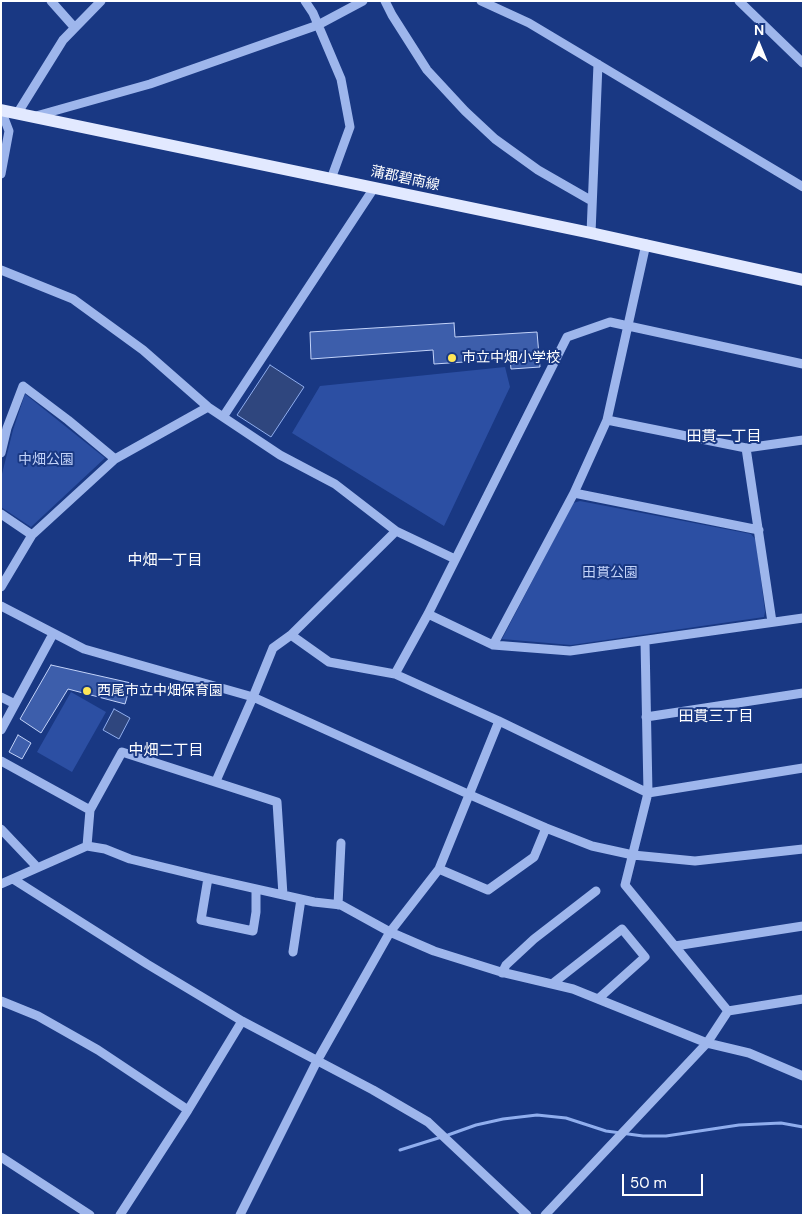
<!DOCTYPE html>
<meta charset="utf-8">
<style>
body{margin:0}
#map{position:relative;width:804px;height:1216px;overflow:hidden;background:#193883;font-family:"DM Sans",sans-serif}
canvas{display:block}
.frame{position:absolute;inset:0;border:2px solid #fff;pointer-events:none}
.north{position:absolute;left:734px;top:20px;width:50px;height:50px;-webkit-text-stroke:4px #193883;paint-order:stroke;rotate:0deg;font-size:14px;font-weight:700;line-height:20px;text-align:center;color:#fff}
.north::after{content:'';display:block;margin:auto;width:18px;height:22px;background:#fff;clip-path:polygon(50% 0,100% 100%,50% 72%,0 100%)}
.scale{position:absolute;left:622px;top:1174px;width:81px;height:22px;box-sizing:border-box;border:2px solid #fff;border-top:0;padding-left:6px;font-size:15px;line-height:18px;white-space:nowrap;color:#fff;-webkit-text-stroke:4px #193883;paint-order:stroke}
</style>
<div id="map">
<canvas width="804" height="1216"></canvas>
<div class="frame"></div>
<div class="north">N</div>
<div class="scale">50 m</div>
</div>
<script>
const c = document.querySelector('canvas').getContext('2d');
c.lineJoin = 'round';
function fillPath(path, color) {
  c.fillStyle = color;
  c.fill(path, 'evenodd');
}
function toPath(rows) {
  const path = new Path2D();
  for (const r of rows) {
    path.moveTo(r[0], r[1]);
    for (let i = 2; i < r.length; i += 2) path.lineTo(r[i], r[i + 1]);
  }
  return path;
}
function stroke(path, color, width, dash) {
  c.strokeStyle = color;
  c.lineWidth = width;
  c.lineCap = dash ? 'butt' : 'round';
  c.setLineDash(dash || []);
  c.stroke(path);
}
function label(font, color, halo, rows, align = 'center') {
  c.font = font + ' "DM Sans","Noto Sans JP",sans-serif';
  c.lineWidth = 4;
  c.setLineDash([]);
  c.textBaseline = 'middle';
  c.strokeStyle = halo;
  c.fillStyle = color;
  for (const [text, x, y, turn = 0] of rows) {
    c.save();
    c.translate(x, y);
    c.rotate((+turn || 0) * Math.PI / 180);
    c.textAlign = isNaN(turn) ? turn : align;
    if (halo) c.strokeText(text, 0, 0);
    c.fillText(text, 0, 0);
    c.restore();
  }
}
fillPath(toPath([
 [505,367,510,387,444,526,292,433,320,386],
 [25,394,105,458,31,527,1,507,1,478,13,430],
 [580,501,751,534,756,540,765,612,764,617,571,645,502,639,573,503],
 [71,692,106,712,72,772,37,752]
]), '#2c4fa3');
const water = toPath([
 [270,365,304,387,271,437,237,415,270,365],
 [114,709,130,718,119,739,103,730,114,709]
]);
fillPath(water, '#2f467e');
stroke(water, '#90aeee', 1);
stroke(toPath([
 [400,1150,448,1135,476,1125,503,1119,537,1115,566,1118,606,1131,643,1136,666,1136,739,1125,781,1123,803,1127]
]), '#90aeee', 3);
const building = toPath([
 [454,323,455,337,537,332,540,367,511,369,510,359,434,364,433,350,311,359,310,332,454,323],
 [51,665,131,683,125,704,68,689,41,733,20,719,51,665],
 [18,735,31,743,22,759,9,752,18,735]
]);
fillPath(building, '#3d5eab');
stroke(building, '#c3d3f9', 1);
stroke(toPath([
 [51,1,75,28],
 [305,1,313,13,341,79,350,127,331,179],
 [385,1,392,15,427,70,465,111,495,139,538,170,592,201],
 [481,1,529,23,803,187],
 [739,1,803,63],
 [17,114,63,40,101,1],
 [36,116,150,84,318,25,363,1],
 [1,174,9,131,1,110],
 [591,233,598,64],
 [1,270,73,299,143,350,208,407,280,455,335,484,396,531,455,559],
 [223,417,374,188],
 [607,420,746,448,803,440],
 [746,448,772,622],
 [1,453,7,428,23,386,68,420,115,459],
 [574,493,759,530],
 [1,514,32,535],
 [1,587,32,535,115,459,208,407],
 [1,606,84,649,253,697,468,794,546,828,592,846,633,855,695,861,803,849],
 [428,614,493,645,570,651,803,618],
 [291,635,329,662,395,674,499,721,648,793,803,768],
 [645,641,648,793,625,885,728,1011],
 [493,645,574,493,607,420,646,244],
 [395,674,428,614,567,337,610,322,803,364],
 [1,697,15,704],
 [646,717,803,693],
 [1,730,53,634],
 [1,761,90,810],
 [216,781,253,697,273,648,291,635,396,531],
 [1,829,37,867],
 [87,846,90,810,122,752,277,802,283,895],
 [439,869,488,890,534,857,546,828],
 [208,878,201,920,253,931,256,912,256,889],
 [13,879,147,964,242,1021,373,1090,428,1122,527,1215],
 [1,884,87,846,105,849,130,859,208,878,314,902,341,905,390,932,434,951,501,972,573,989,707,1043,749,1053,803,1076],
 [338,905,341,843],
 [675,946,803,926],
 [293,952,301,899],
 [502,973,506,965,534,939,596,891],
 [552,984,622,929,645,957,598,999],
 [1,1001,38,1016,98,1050,188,1110],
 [1,1157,90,1215],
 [120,1215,188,1110,242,1021],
 [240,1215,317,1061,390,932,439,869,499,721],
 [545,1215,707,1043,728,1011,803,999]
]), '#9eb6ec', 9);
stroke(toPath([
 [1,110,591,233,803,280]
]), '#e2e9ff', 12);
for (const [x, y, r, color] of [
 [452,358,5,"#ffe758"],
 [87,691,5,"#ffe758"]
]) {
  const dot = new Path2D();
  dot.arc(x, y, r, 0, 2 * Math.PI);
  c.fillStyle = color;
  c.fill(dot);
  stroke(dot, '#193883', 2);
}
label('14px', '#fff', '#193883', [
 ["蒲郡碧南線",405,179,12]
]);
label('14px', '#fff', '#193883', [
 ["市立中畑小学校",462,358],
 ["西尾市立中畑保育園",97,691]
], 'left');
label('14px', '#c3d3f9', '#193883', [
 ["中畑公園",46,460],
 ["田貫公園",610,573]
]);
label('15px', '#fff', '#193883', [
 ["田貫一丁目",724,437],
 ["中畑一丁目",165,561],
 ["田貫三丁目",716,717],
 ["中畑二丁目",166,751]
]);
</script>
